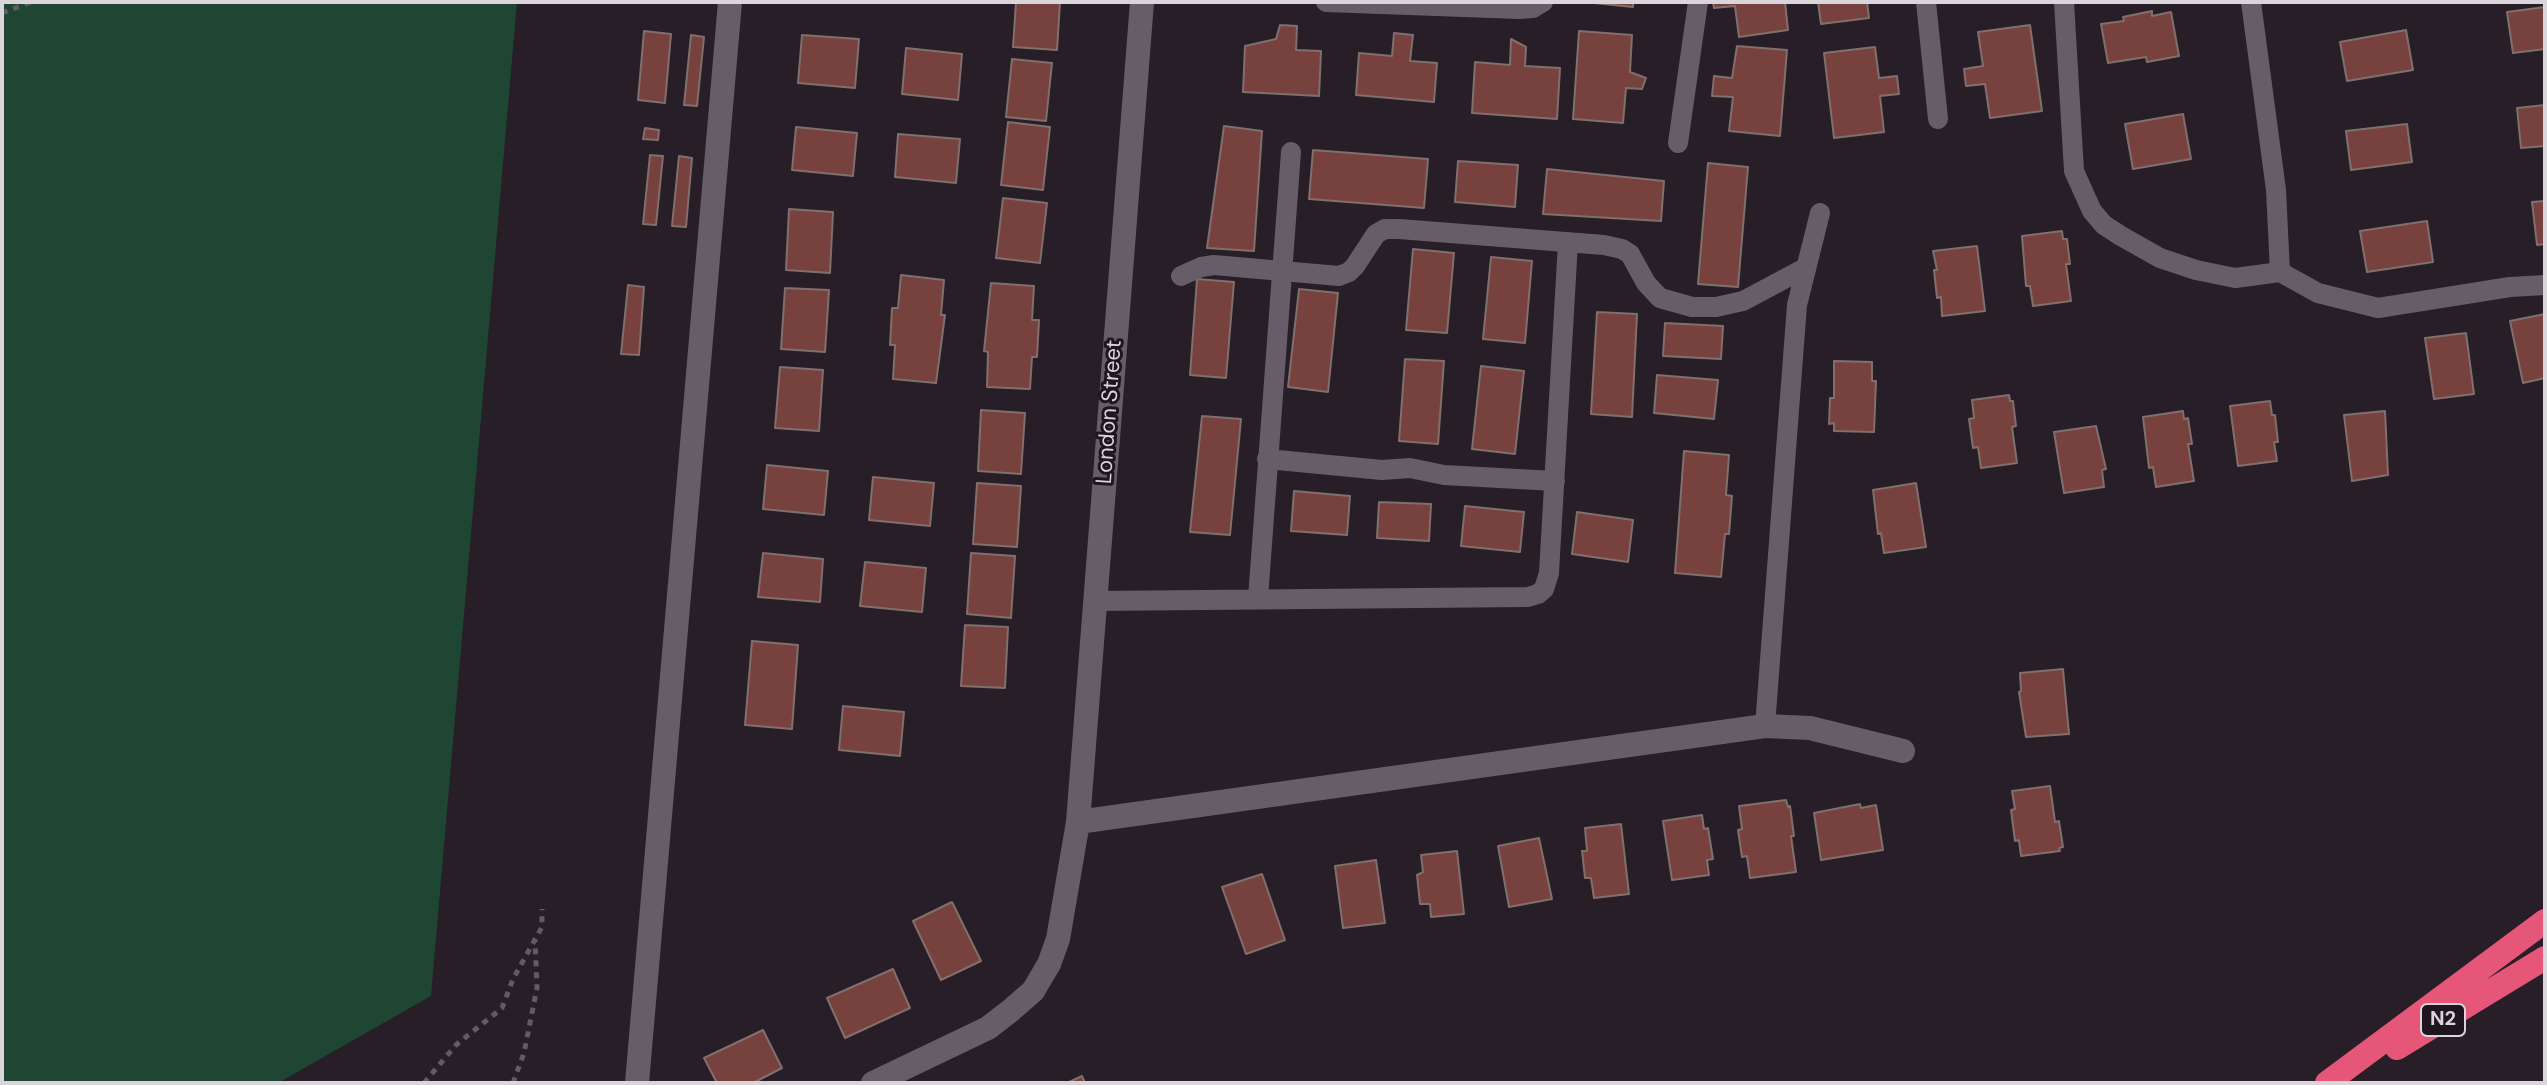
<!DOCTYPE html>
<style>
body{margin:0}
#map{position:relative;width:2547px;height:1085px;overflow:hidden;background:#271e28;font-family:"DM Sans",sans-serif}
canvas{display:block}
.frame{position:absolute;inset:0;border:4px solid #dad4db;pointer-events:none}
</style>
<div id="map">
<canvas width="2547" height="1085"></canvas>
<div class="frame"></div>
</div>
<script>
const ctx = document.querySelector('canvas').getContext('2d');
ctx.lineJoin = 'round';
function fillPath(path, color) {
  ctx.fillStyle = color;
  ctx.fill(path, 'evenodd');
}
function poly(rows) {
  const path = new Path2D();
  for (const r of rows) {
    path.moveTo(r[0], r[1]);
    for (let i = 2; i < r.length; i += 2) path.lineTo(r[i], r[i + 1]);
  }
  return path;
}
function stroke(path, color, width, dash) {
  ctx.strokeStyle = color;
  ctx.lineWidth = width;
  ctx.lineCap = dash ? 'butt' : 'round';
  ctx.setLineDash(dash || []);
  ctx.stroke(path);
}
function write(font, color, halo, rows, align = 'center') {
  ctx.font = font + ' "DM Sans",sans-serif';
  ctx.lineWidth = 6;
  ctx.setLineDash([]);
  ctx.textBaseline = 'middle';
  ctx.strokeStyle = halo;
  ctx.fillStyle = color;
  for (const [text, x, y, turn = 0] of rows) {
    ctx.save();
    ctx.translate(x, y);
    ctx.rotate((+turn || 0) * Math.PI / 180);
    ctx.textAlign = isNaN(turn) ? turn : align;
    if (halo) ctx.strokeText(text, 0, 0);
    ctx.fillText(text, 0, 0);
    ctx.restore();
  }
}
fillPath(poly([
 [2,2,517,2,431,996,278,1083,2,1083]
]), '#1f4533');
const building = poly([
 [1016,2,1060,2,1057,50,1013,47,1016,2],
 [1584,2,1633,2,1633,7,1584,2],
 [1713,2,1785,2,1788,30,1739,37,1735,6,1714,8,1713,2],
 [1818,2,1867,2,1869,18,1821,24,1818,2],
 [2545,7,2545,49,2513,53,2507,12,2545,7],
 [2152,11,2152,16,2171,12,2179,56,2147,62,2146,57,2108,63,2101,24,2124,21,2123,17,2152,11],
 [1280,25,1297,26,1296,50,1321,51,1319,96,1243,92,1245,46,1276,39,1280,25],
 [2030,25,2042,111,1990,118,1985,84,1966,86,1964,69,1983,66,1978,32,2030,25],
 [2406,30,2413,70,2347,81,2340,42,2406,30],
 [644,31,671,34,665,103,638,100,644,31],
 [1579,31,1632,35,1630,72,1646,78,1642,89,1626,88,1623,123,1573,119,1579,31],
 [1394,33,1413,35,1410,61,1437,63,1434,102,1356,95,1359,53,1392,56,1394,33],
 [691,35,704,37,697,106,684,105,691,35],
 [802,35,859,39,855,88,798,83,802,35],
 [1511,39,1526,47,1525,66,1560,68,1557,119,1472,113,1475,62,1510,65,1511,39],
 [1737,46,1787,50,1780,136,1729,131,1733,97,1712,96,1714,76,1732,78,1737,46],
 [1875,47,1879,78,1897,76,1899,94,1880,96,1884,132,1834,138,1824,53,1875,47],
 [906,48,962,54,958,100,902,94,906,48],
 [1012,59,1052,63,1046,121,1006,117,1012,59],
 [2545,105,2545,146,2521,148,2517,108,2545,105],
 [2183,114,2191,159,2133,169,2125,124,2183,114],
 [1008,122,1050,127,1043,190,1001,185,1008,122],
 [2407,124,2412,162,2351,170,2346,131,2407,124],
 [1224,126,1262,131,1254,251,1207,248,1224,126],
 [796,127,857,133,853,176,792,170,796,127],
 [645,128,659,130,658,140,643,139,645,128],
 [898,134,960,139,956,183,895,177,898,134],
 [1313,150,1428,159,1424,208,1309,199,1313,150],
 [650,155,663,156,656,225,643,224,650,155],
 [679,156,692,158,686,227,672,226,679,156],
 [1458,161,1518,165,1515,207,1455,202,1458,161],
 [1708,163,1748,167,1738,287,1698,284,1708,163],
 [1547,169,1664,181,1661,221,1543,214,1547,169],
 [1003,198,1047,203,1040,263,996,258,1003,198],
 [2545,201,2545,244,2537,245,2532,202,2545,201],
 [789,209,833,212,830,273,786,270,789,209],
 [2427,221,2433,262,2367,272,2360,231,2427,221],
 [2062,231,2063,239,2067,239,2070,264,2066,264,2071,301,2033,306,2030,286,2026,286,2022,236,2062,231],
 [1977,246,1985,311,1942,316,1941,297,1937,298,1934,270,1937,270,1933,251,1977,246],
 [1413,249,1454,253,1447,333,1406,330,1413,249],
 [1491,257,1532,261,1525,343,1483,339,1491,257],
 [901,275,944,280,941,315,945,315,936,383,893,379,895,345,890,345,892,308,898,308,901,275],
 [1197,279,1234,282,1226,378,1190,375,1197,279],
 [991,283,1034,286,1032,320,1039,320,1037,357,1032,357,1030,389,987,387,988,352,984,351,991,283],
 [628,285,644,287,639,355,621,354,628,285],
 [785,288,829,290,825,352,781,349,785,288],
 [1299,289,1338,293,1328,392,1288,387,1299,289],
 [1597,312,1637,314,1632,417,1591,414,1597,312],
 [2545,314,2545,378,2523,383,2510,321,2545,314],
 [1665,323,1723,326,1721,359,1663,356,1665,323],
 [2466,333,2474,394,2434,399,2425,338,2466,333],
 [1405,359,1444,361,1438,444,1399,441,1405,359],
 [1834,361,1872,362,1872,381,1876,381,1874,432,1834,431,1834,423,1829,424,1830,398,1834,398,1834,361],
 [1481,366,1524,371,1515,454,1472,449,1481,366],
 [780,367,823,370,819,431,775,428,780,367],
 [1657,375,1718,380,1714,419,1654,413,1657,375],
 [2009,395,2010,401,2013,401,2016,426,2012,427,2017,463,1981,468,1978,447,1973,448,1969,419,1974,418,1972,400,2009,395],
 [2270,401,2272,415,2275,415,2278,442,2274,442,2277,461,2238,466,2230,406,2270,401],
 [981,410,1025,413,1021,474,978,471,981,410],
 [2183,411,2184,419,2188,418,2192,444,2188,444,2194,481,2156,487,2153,467,2149,468,2143,417,2183,411],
 [2385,411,2388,475,2352,481,2344,415,2385,411],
 [1202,416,1241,419,1230,535,1190,532,1202,416],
 [2096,426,2106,469,2102,470,2104,487,2064,493,2054,432,2096,426],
 [1684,451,1729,455,1726,495,1732,496,1729,534,1725,534,1721,577,1675,573,1684,451],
 [767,465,828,471,824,515,763,509,767,465],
 [873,477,934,483,930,526,869,520,873,477],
 [977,483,1021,486,1017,547,973,544,977,483],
 [1916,483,1926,547,1884,553,1881,533,1878,534,1873,490,1916,483],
 [1294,491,1350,496,1347,535,1291,531,1294,491],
 [1379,502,1431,504,1429,541,1377,538,1379,502],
 [1465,506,1524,512,1520,552,1461,546,1465,506],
 [1577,512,1633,520,1628,562,1572,554,1577,512],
 [763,553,823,559,820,602,758,597,763,553],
 [971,553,1015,556,1011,618,967,614,971,553],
 [865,562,926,568,922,612,860,606,865,562],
 [965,625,1008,627,1005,688,961,686,965,625],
 [752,641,798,645,792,729,745,725,752,641],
 [2063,669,2069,734,2026,737,2019,692,2021,691,2020,673,2063,669],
 [843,706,904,712,900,756,839,750,843,706],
 [2050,786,2055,822,2059,821,2063,847,2059,848,2060,851,2021,856,2019,840,2015,841,2011,810,2015,809,2012,791,2050,786],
 [1786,800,1788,807,1790,806,1794,836,1791,836,1796,872,1750,878,1747,856,1742,857,1738,830,1742,829,1739,806,1786,800],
 [1860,804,1861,808,1876,805,1883,850,1821,860,1814,813,1860,804],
 [1702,815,1704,829,1708,828,1713,859,1707,860,1709,875,1672,880,1663,821,1702,815],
 [1621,824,1629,894,1594,898,1591,878,1585,878,1582,851,1587,851,1585,828,1621,824],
 [1539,838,1552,899,1509,907,1498,846,1539,838],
 [1457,851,1464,914,1431,917,1430,904,1420,904,1417,875,1423,872,1421,855,1457,851],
 [1376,860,1385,923,1343,928,1335,866,1376,860],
 [1262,874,1285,940,1246,954,1222,887,1262,874],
 [952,902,981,961,941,980,913,921,952,902],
 [893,969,910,1008,845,1038,827,998,893,969],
 [763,1030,782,1068,753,1083,717,1083,704,1058,763,1030],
 [1082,1076,1085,1083,1067,1083,1082,1076]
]);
fillPath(building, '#77423e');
stroke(building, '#816f6d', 2);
stroke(poly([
 [2,13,31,2],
 [424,1083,456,1045,502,1008,513,979,542,927,542,909],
 [513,1083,524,1053,537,988,535,940]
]), '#635b64', 5, [6, 6]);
stroke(poly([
 [1326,2,1519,9,1533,8,1543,2],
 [1926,2,1938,119],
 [2064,2,2074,171,2092,211,2104,225,2121,236,2160,258,2196,270,2235,278,2280,272,2318,293,2378,308,2510,287,2545,285],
 [2251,2,2276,190,2280,272],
 [1678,143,1698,2],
 [1181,276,1201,267,1214,265,1339,276,1349,272,1355,266,1376,234,1385,229,1399,229,1604,245,1622,249,1630,254,1646,283,1660,298,1692,307,1716,307,1743,301,1805,268],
 [1267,459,1382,470,1410,468,1444,475,1555,481],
 [1258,598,1291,152],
 [1095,601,1528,597,1538,594,1544,589,1549,573,1568,242],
 [1765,726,1797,305,1820,213]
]), '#675d68', 20);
stroke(poly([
 [1078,822,1765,726,1810,728,1903,751],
 [637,1083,730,2],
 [873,1083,988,1028,1010,1011,1033,991,1049,964,1058,939,1078,822,1142,2]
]), '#675d68', 24);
stroke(poly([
 [2397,1048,2545,958],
 [2327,1083,2545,921]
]), '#e55678', 24);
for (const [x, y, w] of [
 [2443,1020,44]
]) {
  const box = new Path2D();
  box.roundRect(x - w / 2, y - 16, w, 32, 6);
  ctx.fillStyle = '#1e151f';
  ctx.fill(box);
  stroke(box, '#dad4db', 2);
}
write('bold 20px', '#dad4db', null, [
 ["N2",2443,1020]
]);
write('22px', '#dad4db', '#1e151f', [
 ["London Street",1110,412,-86]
]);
</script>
